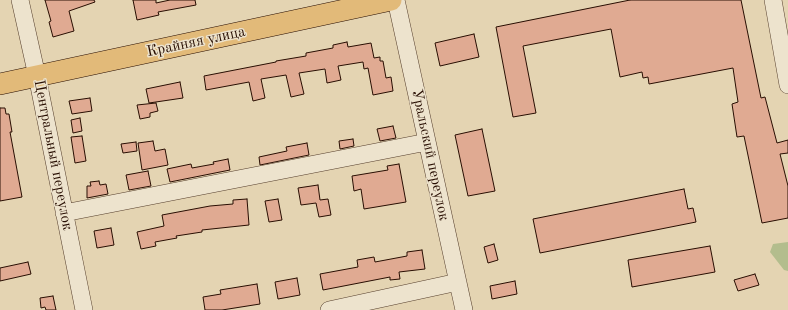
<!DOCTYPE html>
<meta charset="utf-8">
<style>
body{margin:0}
canvas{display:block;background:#e4d4b2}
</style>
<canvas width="788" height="310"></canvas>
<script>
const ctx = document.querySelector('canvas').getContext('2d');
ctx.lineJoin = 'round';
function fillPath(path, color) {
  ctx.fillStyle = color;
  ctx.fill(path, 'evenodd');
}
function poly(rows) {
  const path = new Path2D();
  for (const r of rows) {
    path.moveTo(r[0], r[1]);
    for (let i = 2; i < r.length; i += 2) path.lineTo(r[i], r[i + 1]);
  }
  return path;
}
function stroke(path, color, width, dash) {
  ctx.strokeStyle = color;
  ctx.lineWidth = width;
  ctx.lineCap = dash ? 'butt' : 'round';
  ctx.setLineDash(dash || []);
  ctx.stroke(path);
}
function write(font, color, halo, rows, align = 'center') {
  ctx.font = font + ' "Old Standard TT",serif';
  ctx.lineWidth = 3;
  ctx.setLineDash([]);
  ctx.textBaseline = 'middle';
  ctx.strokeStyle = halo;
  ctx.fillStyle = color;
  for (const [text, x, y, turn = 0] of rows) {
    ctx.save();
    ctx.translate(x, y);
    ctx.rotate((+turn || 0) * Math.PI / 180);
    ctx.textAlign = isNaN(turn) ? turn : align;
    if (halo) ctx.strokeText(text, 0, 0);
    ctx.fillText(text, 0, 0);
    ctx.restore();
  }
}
fillPath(poly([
 [788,242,788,271,784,270,770,252,773,244]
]), '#b3bd8d');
const building = poly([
 [45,0,94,0,95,2,69,11,74,31,53,37,49,22,51,21,45,0],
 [133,0,156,0,156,3,170,0,195,0,196,5,158,12,159,15,137,20,133,0],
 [630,0,741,0,761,98,765,97,777,143,788,140,788,153,780,154,788,186,788,218,762,223,744,136,737,137,732,104,738,102,733,68,649,84,648,77,643,78,642,72,620,77,611,29,523,46,536,113,513,117,496,27,630,0],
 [474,34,479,57,440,66,435,43,474,34],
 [347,42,348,47,371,43,374,58,380,57,380,61,383,61,386,78,391,77,393,91,373,95,368,68,364,69,363,62,338,66,341,80,327,83,325,69,299,73,304,94,291,97,286,75,261,79,265,98,253,101,249,82,206,90,204,76,276,62,276,61,306,56,306,53,333,48,333,45,347,42],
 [180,82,183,98,149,103,146,89,180,82],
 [90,98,92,111,72,114,69,101,90,98],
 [156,103,158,111,150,113,150,117,140,119,137,105,156,103],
 [0,108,5,108,6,114,9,114,12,132,10,132,22,197,0,201,0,108],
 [80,118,82,131,73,133,71,120,80,118],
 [393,126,396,138,380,141,377,129,393,126],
 [482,129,495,191,468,196,455,135,482,129],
 [82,136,86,161,75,163,71,137,82,136],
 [353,139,354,146,340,149,339,141,353,139],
 [153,141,155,151,165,149,168,165,142,170,138,143,153,141],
 [136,142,137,151,123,153,121,144,136,142],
 [307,143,309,155,260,165,259,157,287,151,286,147,307,143],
 [228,159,230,170,170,182,167,169,191,164,192,168,214,164,213,162,228,159],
 [399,164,406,202,364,209,361,189,354,191,352,176,388,170,387,166,399,164],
 [148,171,151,186,129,190,126,175,148,171],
 [99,181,100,185,106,184,108,194,87,198,87,186,91,186,90,182,99,181],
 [318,185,320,200,328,199,331,215,319,217,316,203,301,205,298,188,318,185],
 [684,189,688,209,693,208,696,222,540,253,533,219,684,189],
 [247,199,249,225,202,230,202,232,176,236,177,238,155,242,156,246,141,249,137,232,164,226,162,215,210,206,233,204,233,200,247,199],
 [278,199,282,220,269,222,265,201,278,199],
 [111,228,114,245,97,248,94,231,111,228],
 [494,244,498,260,488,263,484,247,494,244],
 [710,246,715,272,632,287,628,260,710,246],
 [422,250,425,269,399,272,400,279,390,280,390,277,323,290,320,274,358,267,357,260,374,257,375,262,407,256,407,252,422,250],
 [28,262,31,274,0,281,0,268,28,262],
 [755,274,759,285,738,291,734,280,755,274],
 [297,278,300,295,278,299,275,282,297,278],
 [515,281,517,294,492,299,490,286,515,281],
 [257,284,260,304,222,310,205,310,203,297,221,294,220,290,257,284],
 [53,296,56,310,46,310,45,307,41,308,40,298,53,296]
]);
fillPath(building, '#e0aa92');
stroke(building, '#280e02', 1);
const minor = poly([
 [20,0,37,76,84,310],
 [396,0,464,310],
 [773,0,788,85],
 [64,213,427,142],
 [329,310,458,282]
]);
const major = poly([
 [0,84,391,0]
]);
stroke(minor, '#57402e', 18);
stroke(major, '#280e02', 22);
stroke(minor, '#ede3cd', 17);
stroke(major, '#e2ba79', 21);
write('15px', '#280e02', '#ede3cd', [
 ["Крайняя улица",196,42,-12],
 ["Центральный переулок",53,155,79],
 ["Уральский переулок",430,155,78]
]);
</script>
